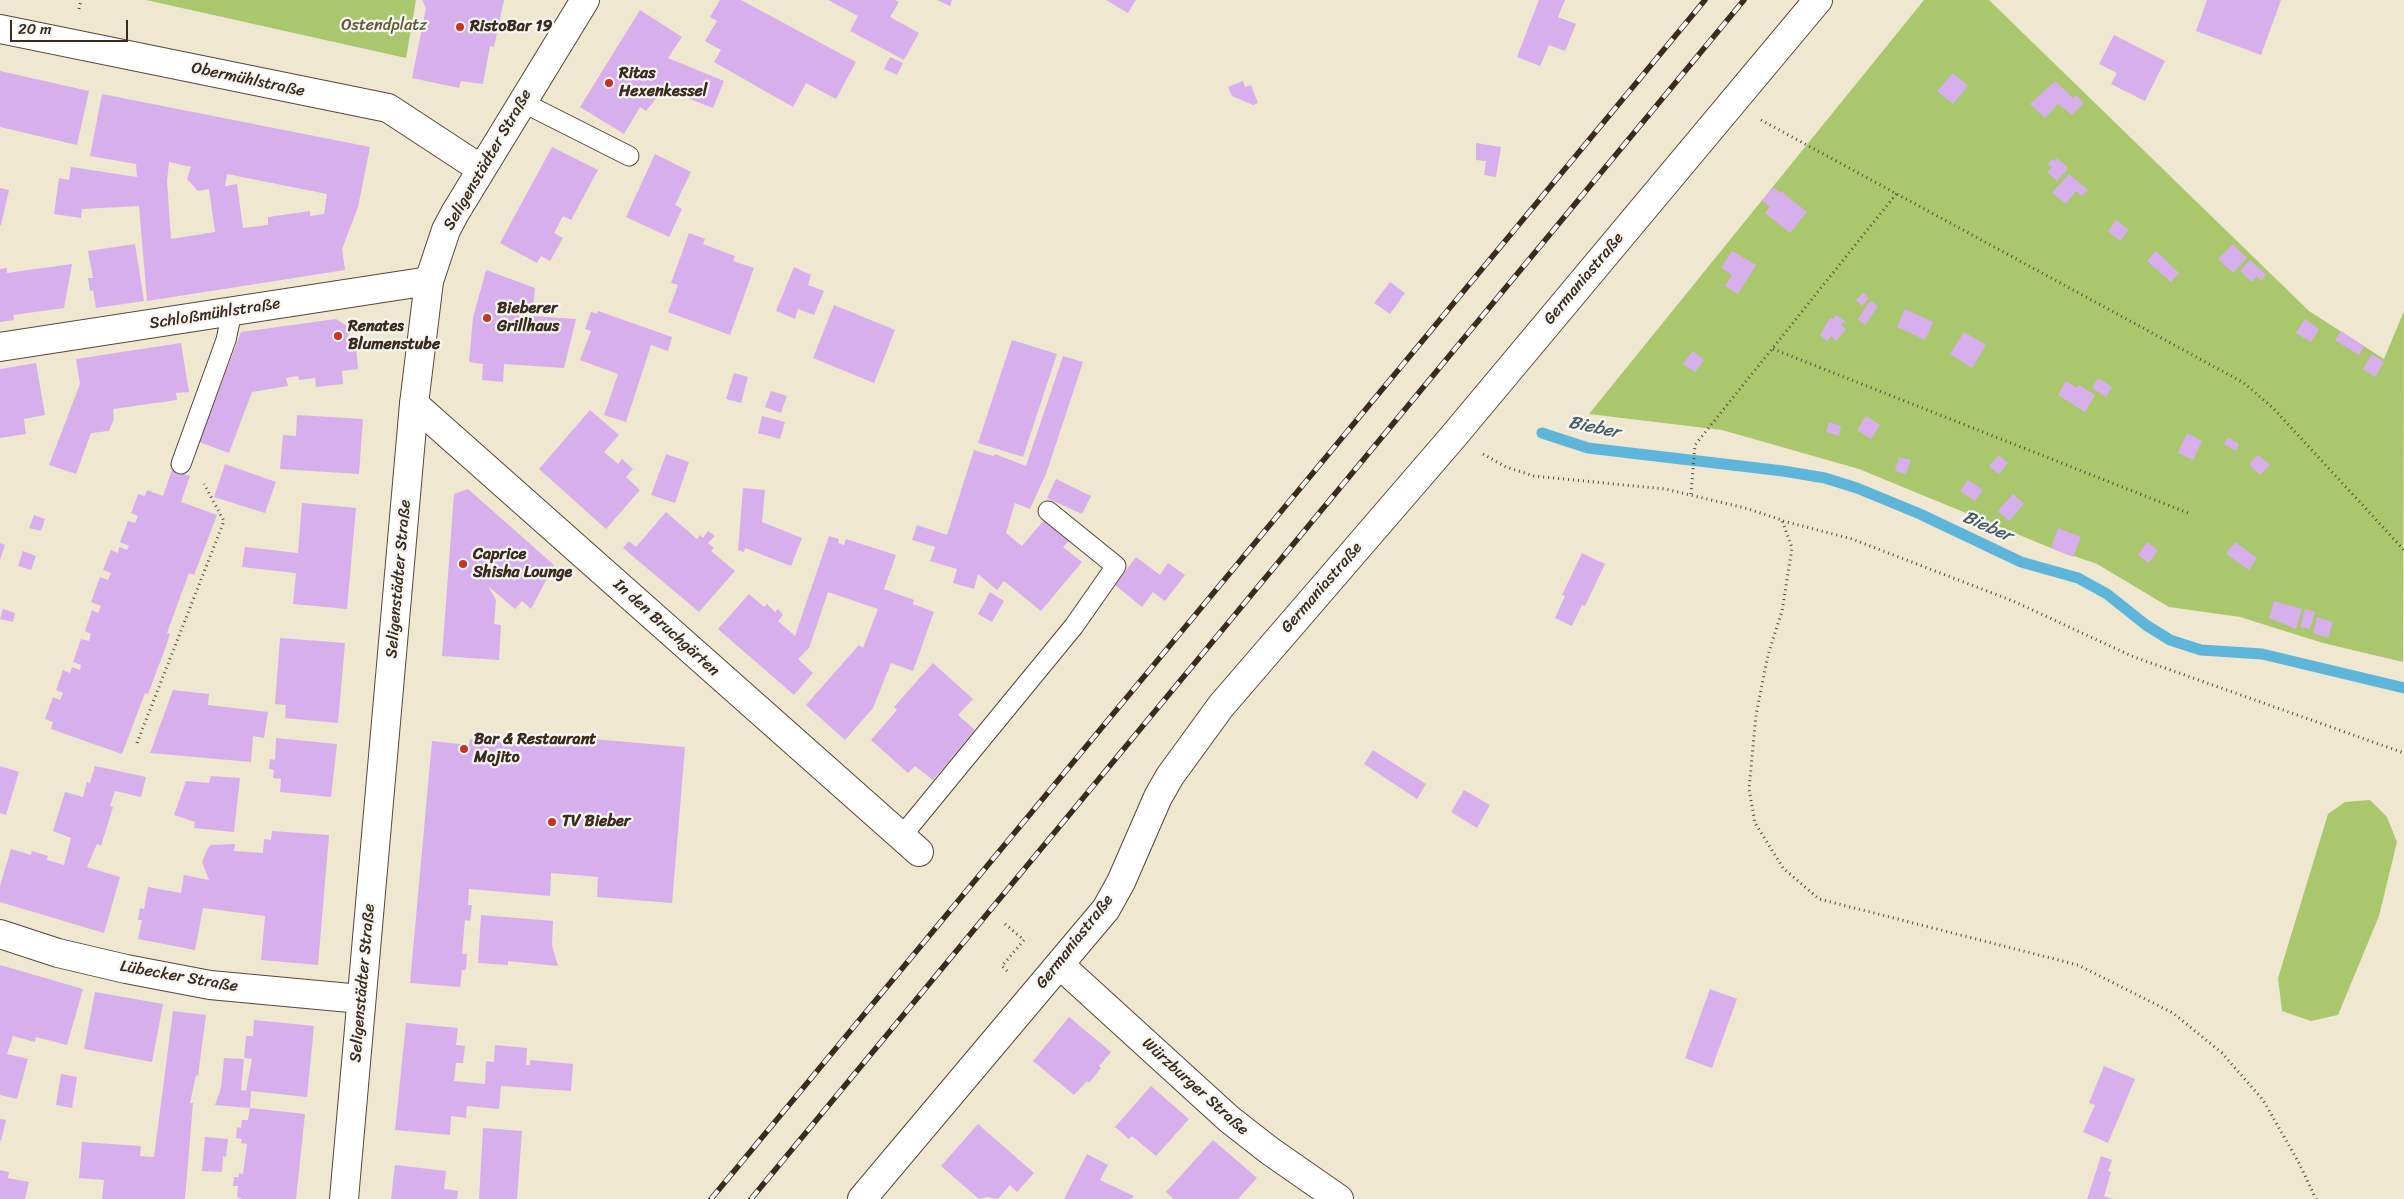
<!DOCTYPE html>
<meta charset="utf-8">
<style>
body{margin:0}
#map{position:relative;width:2404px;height:1199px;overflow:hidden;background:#f0e7d1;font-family:Sriracha,sans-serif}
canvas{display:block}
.scale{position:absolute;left:10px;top:20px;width:118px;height:22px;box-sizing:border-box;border:2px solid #3b2a1e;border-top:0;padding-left:6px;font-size:15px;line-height:18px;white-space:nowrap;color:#3b2a1e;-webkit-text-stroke:4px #f6f6f2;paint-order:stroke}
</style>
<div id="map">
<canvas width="2404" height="1199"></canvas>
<div class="scale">20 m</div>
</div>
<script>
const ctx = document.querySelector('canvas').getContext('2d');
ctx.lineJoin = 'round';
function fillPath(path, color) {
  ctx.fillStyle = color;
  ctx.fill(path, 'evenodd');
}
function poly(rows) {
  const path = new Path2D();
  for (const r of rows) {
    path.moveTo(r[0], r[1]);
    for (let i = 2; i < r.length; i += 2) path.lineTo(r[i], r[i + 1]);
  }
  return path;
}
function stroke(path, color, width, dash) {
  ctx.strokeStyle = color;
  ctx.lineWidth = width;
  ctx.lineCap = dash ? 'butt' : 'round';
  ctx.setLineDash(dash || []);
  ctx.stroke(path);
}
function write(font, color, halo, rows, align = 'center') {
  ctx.font = font + ' Sriracha,sans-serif';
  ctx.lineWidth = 4.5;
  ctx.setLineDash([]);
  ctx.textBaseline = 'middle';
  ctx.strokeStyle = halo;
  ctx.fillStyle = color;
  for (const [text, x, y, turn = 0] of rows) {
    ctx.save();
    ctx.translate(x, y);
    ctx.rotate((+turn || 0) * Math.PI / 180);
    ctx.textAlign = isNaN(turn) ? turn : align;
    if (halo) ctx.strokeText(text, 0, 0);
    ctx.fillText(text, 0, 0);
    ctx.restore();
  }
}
fillPath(poly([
 [146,0,416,0,406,58],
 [1924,0,1989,0,2309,311,2384,359,2404,311,2403,662,2323,643,2240,617,2169,607,2097,564,2051,548,1859,469,1722,430,1589,414],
 [2370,800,2387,817,2397,842,2379,916,2338,1015,2311,1021,2282,1011,2278,978,2328,814,2345,802]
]), '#abc76e');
stroke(poly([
 [1542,433,1588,448,1783,471,1825,478,1857,488,1920,514,2021,562,2078,578,2107,594,2146,625,2170,640,2201,650,2262,654,2404,688]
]), '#5db6da', 11);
fillPath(poly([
 [422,0,504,0,494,47,490,46,483,84,461,81,459,88,412,78,426,8],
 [720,0,741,0,856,62,836,99,806,83,793,107,714,62,721,50,705,41,717,21,710,17],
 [828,0,895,0,899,2,890,17,919,33,904,60,850,31,858,16],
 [937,0,952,0,950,6],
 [1106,0,1136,0,1128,13],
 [1539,0,1565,0,1558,17,1576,24,1565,51,1549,45,1540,66,1517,57],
 [2207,0,2281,0,2261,55,2196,31],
 [640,10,682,37,668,58,724,81,713,108,664,89,646,111,640,107,624,134,580,107],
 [2114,35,2165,61,2145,101,2111,84,2117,73,2099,64],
 [890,57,903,63,897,75,884,69],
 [0,71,89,91,77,145,0,127],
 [1953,73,1968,86,1953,104,1937,91],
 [1243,81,1245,87,1251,85,1258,103,1253,105,1232,96,1228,87],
 [2055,81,2073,98,2076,95,2084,103,2072,115,2058,104,2045,118,2030,104],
 [102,94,370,147,358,207,342,249,345,270,147,301,139,206,82,209,81,218,54,214,59,178,69,180,71,167,137,177,136,164,90,156],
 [169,162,191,167,187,179,198,191,209,189,215,232,171,239,167,181],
 [227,174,327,194,324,214,310,216,310,211,268,217,268,225,243,228,237,184,225,186],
 [1476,143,1501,147,1496,177,1484,175,1486,161,1476,160],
 [552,147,598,170,571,220,563,216,554,233,563,238,550,261,541,256,537,263,500,243],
 [655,154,691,172,675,205,682,209,669,237,626,217],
 [2057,158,2068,168,2057,181,2047,172,2052,167,2048,164,2052,159,2055,161],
 [2069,174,2088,190,2082,196,2076,191,2066,204,2052,193],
 [1773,187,1780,193,1781,191,1807,212,1790,233,1765,213,1770,207,1762,201],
 [0,188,9,190,1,225,0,225],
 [2116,220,2129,230,2120,241,2108,231],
 [689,233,705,239,703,244,735,256,733,261,754,268,730,335,668,312,678,285,671,283],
 [135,244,144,301,96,308,93,290,90,291,88,278,93,278,88,251],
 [2233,244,2247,258,2233,273,2218,259],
 [1732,251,1756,265,1738,294,1725,286,1732,275,1721,268],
 [2156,251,2179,273,2171,282,2147,261],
 [2250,260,2266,275,2261,281,2257,276,2252,282,2240,271],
 [72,264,64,308,13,315,14,320,0,322,0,269,7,268,7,273],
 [794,267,811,275,808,285,824,291,814,315,798,309,795,319,776,311],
 [486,270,535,288,532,316,576,319,564,368,504,364,503,382,482,380,483,364,469,362,473,318],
 [1390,282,1405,293,1390,314,1374,303],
 [1863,293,1869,298,1862,306,1856,300],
 [1870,301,1878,306,1865,325,1858,319],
 [834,305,895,330,874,383,813,358],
 [1905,309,1933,322,1925,340,1897,327],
 [598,311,672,337,668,351,651,345,626,422,604,415,618,374,580,360,591,331,585,329,591,312,597,314],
 [1836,315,1845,321,1841,325,1846,329,1836,341,1831,336,1827,341,1820,335,1830,318,1833,319],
 [336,319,347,326,350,347,356,346,358,369,342,371,343,384,316,387,315,378,299,380,298,376,286,378,288,386,252,392,229,453,199,442,241,332],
 [2305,319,2319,329,2311,342,2296,333],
 [2341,331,2364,346,2359,355,2335,340],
 [1964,332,1986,345,1972,368,1950,354],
 [1012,340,1057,354,1023,457,978,443],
 [181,343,189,392,176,393,177,400,113,409,114,419,109,431,91,433,76,474,49,465,80,384,76,359],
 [1693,351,1704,360,1695,372,1683,364],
 [2372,354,2384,362,2375,377,2363,369],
 [1063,356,1083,362,1046,474,1030,509,1015,503,1006,533,1022,546,1044,520,1069,541,1063,547,1082,562,1041,611,1004,581,997,590,978,574,974,589,953,583,957,569,930,561,935,547,912,540,917,525,947,535,974,450,993,456,995,454,1026,466],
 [36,363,45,415,24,419,26,434,0,438,0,369],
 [734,373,748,377,741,403,726,399],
 [2098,378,2112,387,2106,397,2092,388],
 [2066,381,2077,388,2079,385,2095,395,2085,412,2058,395],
 [771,391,787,396,781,413,765,407],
 [590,410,619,435,604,452,618,464,622,459,633,469,626,477,640,490,606,529,539,469],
 [297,415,363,419,359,474,280,469,283,435,296,436],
 [762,416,785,422,780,439,758,433],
 [1866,416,1880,425,1871,439,1857,430],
 [1829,422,1841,426,1839,436,1826,432],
 [2187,433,2202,441,2193,460,2178,453],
 [2228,437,2239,444,2236,451,2224,444],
 [666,454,689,462,675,503,651,495],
 [1999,455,2008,463,1999,474,1989,466],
 [2258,455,2270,465,2260,475,2249,464],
 [1899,457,1911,460,1906,474,1895,471],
 [225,464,276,482,265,513,214,497],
 [172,470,190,476,181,502,217,515,194,575,189,573,167,633,170,634,165,649,148,694,145,693,122,754,51,729,53,722,45,719,53,697,60,700,63,693,56,690,63,670,70,673,72,667,80,670,81,665,73,662,81,639,89,641,91,634,85,631,92,610,98,613,101,606,91,602,100,577,108,580,111,573,103,570,111,550,118,553,119,547,127,550,129,546,120,542,128,521,135,523,138,516,131,513,138,494,145,496,147,490,163,496],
 [1056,479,1091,496,1082,514,1047,498],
 [1968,480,1983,490,1975,501,1960,491],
 [743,488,765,490,762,522,802,538,791,566,745,548,744,552,738,550],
 [468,489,554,565,531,609,522,601,515,609,488,586,496,600,494,624,501,625,499,660,442,656,454,494],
 [2013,494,2024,504,2009,521,1998,511],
 [302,503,356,508,347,609,293,604,296,573,242,567,245,547,298,553],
 [666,512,697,539,700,535,703,538,708,531,715,536,708,543,714,548,711,551,735,571,699,612,623,548,629,541,636,547],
 [34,515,45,519,41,531,29,528],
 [2058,528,2081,537,2073,557,2051,548],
 [829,536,839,539,838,543,844,545,846,539,896,555,884,589,914,600,913,604,934,612,913,671,891,663,873,708,845,740,806,705,859,645,863,648,878,609,828,592,809,648,798,659,813,673,794,695,718,629,749,594,764,607,767,604,775,612,778,609,783,615,778,621,795,636],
 [2147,542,2158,550,2149,563,2138,555],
 [2235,542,2257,558,2249,570,2226,554],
 [0,543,5,545,0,560],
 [23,551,36,556,31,570,18,566],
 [1582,553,1605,564,1585,606,1582,605,1572,626,1555,618,1565,596,1562,595],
 [1136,557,1160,575,1168,563,1185,575,1165,601,1153,592,1142,607,1115,585],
 [990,592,1004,601,992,622,978,614],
 [2274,601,2302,609,2296,629,2269,618],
 [3,609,15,613,13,622,0,619],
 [2305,609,2315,612,2310,629,2300,627],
 [2317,617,2333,622,2328,638,2313,633],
 [280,638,345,643,338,723,285,718,286,705,275,704],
 [933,663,973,699,958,715,975,730,933,780,915,766,908,773,871,740,897,710,894,707],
 [173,690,209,694,208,705,268,712,264,738,253,736,251,762,150,753],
 [524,733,685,747,672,903,597,897,598,877,551,873,550,896,469,889,468,905,472,905,470,921,465,920,462,954,467,954,466,970,462,970,460,987,410,983,432,741,469,745,470,739,523,744],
 [276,738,337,744,331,797,280,792,281,779,273,778,274,770,269,769,270,759,275,760],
 [1373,750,1426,784,1417,799,1364,764],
 [0,766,19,772,6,815,0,813],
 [95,766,146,777,141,797,115,791,110,806,113,807,101,846,97,844,87,867,120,877,104,933,0,902,0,886,11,849,31,855,32,851,48,856,47,860,64,865,71,838,53,831,65,792,83,797,87,782,90,783],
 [211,776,240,778,234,832,194,828,195,822,174,815,186,781,209,783],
 [1464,790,1490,805,1477,828,1451,812],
 [272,831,329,835,318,965,261,960,265,916,203,908,195,950,138,939,142,920,138,920,140,908,144,909,148,887,181,893,184,875,209,880,202,862,208,848,211,845,235,844,234,851,263,853,264,839,271,840],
 [481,915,553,921,552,945,558,966,508,961,508,965,478,963],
 [0,965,83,989,67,1045,36,1037,35,1042,13,1036,7,1054,28,1059,17,1099,0,1095],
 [1710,989,1737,999,1712,1068,1685,1058],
 [95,992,163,1004,152,1062,84,1049],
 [173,1011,206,1015,198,1076,196,1075,190,1103,193,1103,185,1199,102,1199,104,1180,79,1178,82,1142,141,1146,140,1156,154,1157],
 [1069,1017,1111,1052,1099,1066,1101,1068,1089,1083,1087,1081,1074,1095,1033,1061],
 [254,1020,314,1026,307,1097,251,1091,250,1108,215,1105,221,1088,224,1058,244,1059,241,1090,246,1091,252,1059,244,1058,246,1036,253,1036],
 [406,1023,458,1028,456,1045,465,1046,463,1063,456,1063,454,1081,485,1084,486,1061,494,1062,495,1045,527,1048,526,1065,530,1065,530,1060,573,1064,571,1091,501,1086,499,1109,467,1106,466,1118,451,1116,450,1135,395,1130],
 [2104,1066,2135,1079,2108,1143,2083,1132,2095,1105,2089,1103],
 [61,1074,77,1077,72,1108,56,1105],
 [1151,1086,1189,1119,1156,1156,1132,1136,1129,1139,1115,1127],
 [250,1108,305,1114,296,1199,242,1199,237,1197,238,1186,233,1186,234,1177,239,1177,239,1173,243,1174,247,1144,241,1143,242,1139,236,1138,237,1127,241,1128,242,1120,248,1120],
 [0,1119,6,1120,1,1141,0,1140],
 [978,1124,1034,1173,1017,1192,1010,1185,998,1199,987,1197,979,1199,941,1166],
 [483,1128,522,1131,517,1199,479,1199],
 [205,1137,228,1139,226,1157,223,1156,222,1172,202,1171],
 [1213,1140,1257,1178,1238,1199,1174,1199,1166,1192],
 [1087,1154,1108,1165,1100,1180,1134,1196,1132,1199,1064,1199],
 [2101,1156,2112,1160,2108,1171,2111,1172,2104,1196,2113,1199,2087,1199],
 [395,1165,446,1171,444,1189,458,1191,457,1199,391,1199],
 [0,1170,9,1172,8,1178,29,1182,25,1199,0,1199]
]), '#d7afec');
const lane = poly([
 [522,102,629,156],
 [181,464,226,340,232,312],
 [901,837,1074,626,1116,566,1048,511]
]);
const street = poly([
 [0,29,388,108,481,169],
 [0,347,429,281],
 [414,404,919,852],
 [0,934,58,953,126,969,210,985,361,999],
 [1060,965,1229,1119,1270,1151,1339,1199],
 [862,1199,1106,909,1121,882,1158,797,1170,776,1221,706,1452,438,1818,0]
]);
const secondary = poly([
 [344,1199,414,404,429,281,446,230,455,213,585,0]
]);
stroke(lane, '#564639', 21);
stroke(street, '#564639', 30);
stroke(secondary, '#564639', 30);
stroke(poly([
 [79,9,81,0],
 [1761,120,2244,383,2273,408,2404,550],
 [1773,349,2188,513],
 [1483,454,1506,467,1534,476,1665,489,1745,508,1782,520,1792,548,1782,611,1768,655,1756,715,1749,789,1755,823,1783,868,1819,899,2078,965,2173,1013,2222,1053,2263,1100,2299,1163,2316,1199],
 [1691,494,1695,445,1897,193],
 [1783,521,1852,539,2013,601,2134,657,2404,753],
 [137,743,224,521,204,484],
 [1005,924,1024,940,1002,966,1009,973]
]), '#564639', 3, [1, 4]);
stroke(lane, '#fff', 19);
stroke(street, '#fff', 28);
stroke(secondary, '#fff', 28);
const rail = poly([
 [711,1199,1705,0],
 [751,1199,1744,0]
]);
stroke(rail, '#3b2a1e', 5.5);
stroke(rail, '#f6f6f2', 4, [11]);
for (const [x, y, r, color] of [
 [460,27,5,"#c8321e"],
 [609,83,5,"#c8321e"],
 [487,318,5,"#c8321e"],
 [338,336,5,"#c8321e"],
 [463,564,5,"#c8321e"],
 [464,749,5,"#c8321e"],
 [552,822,5,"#c8321e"]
]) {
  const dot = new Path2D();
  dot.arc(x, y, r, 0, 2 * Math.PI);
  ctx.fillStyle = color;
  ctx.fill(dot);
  stroke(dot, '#f6f6f2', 2);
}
write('16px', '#5d5936', '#f6f6f2', [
 ["Ostendplatz",384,26]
]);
write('bold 16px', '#3b2a1e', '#f6f6f2', [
 ["RistoBar 19",470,27],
 ["Ritas",619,74],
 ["Hexenkessel",619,92],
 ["Bieberer",497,309],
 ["Grillhaus",497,327],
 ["Renates",348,327],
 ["Blumenstube",348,345],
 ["Caprice",473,555],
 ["Shisha Lounge",473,573],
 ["Bar & Restaurant",474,740],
 ["Mojito",474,758],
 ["TV Bieber",562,822]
], 'left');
write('16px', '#3b2a1e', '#f6f6f2', [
 ["Obermühlstraße",248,80,12],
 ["Seligenstädter Straße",488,160,-60],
 ["Germaniastraße",1584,279,-50],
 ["Schloßmühlstraße",215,314,-9],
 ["Seligenstädter Straße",399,579,-85],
 ["Germaniastraße",1322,588,-49],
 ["In den Bruchgärten",666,628,42],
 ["Germaniastraße",1075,942,-52],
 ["Lübecker Straße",179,977,10],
 ["Seligenstädter Straße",363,983,-85],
 ["Würzburger Straße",1195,1087,42]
]);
write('italic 18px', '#475b60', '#f6f6f2', [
 ["Bieber",1594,428,12],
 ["Bieber",1987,527,24]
]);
</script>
